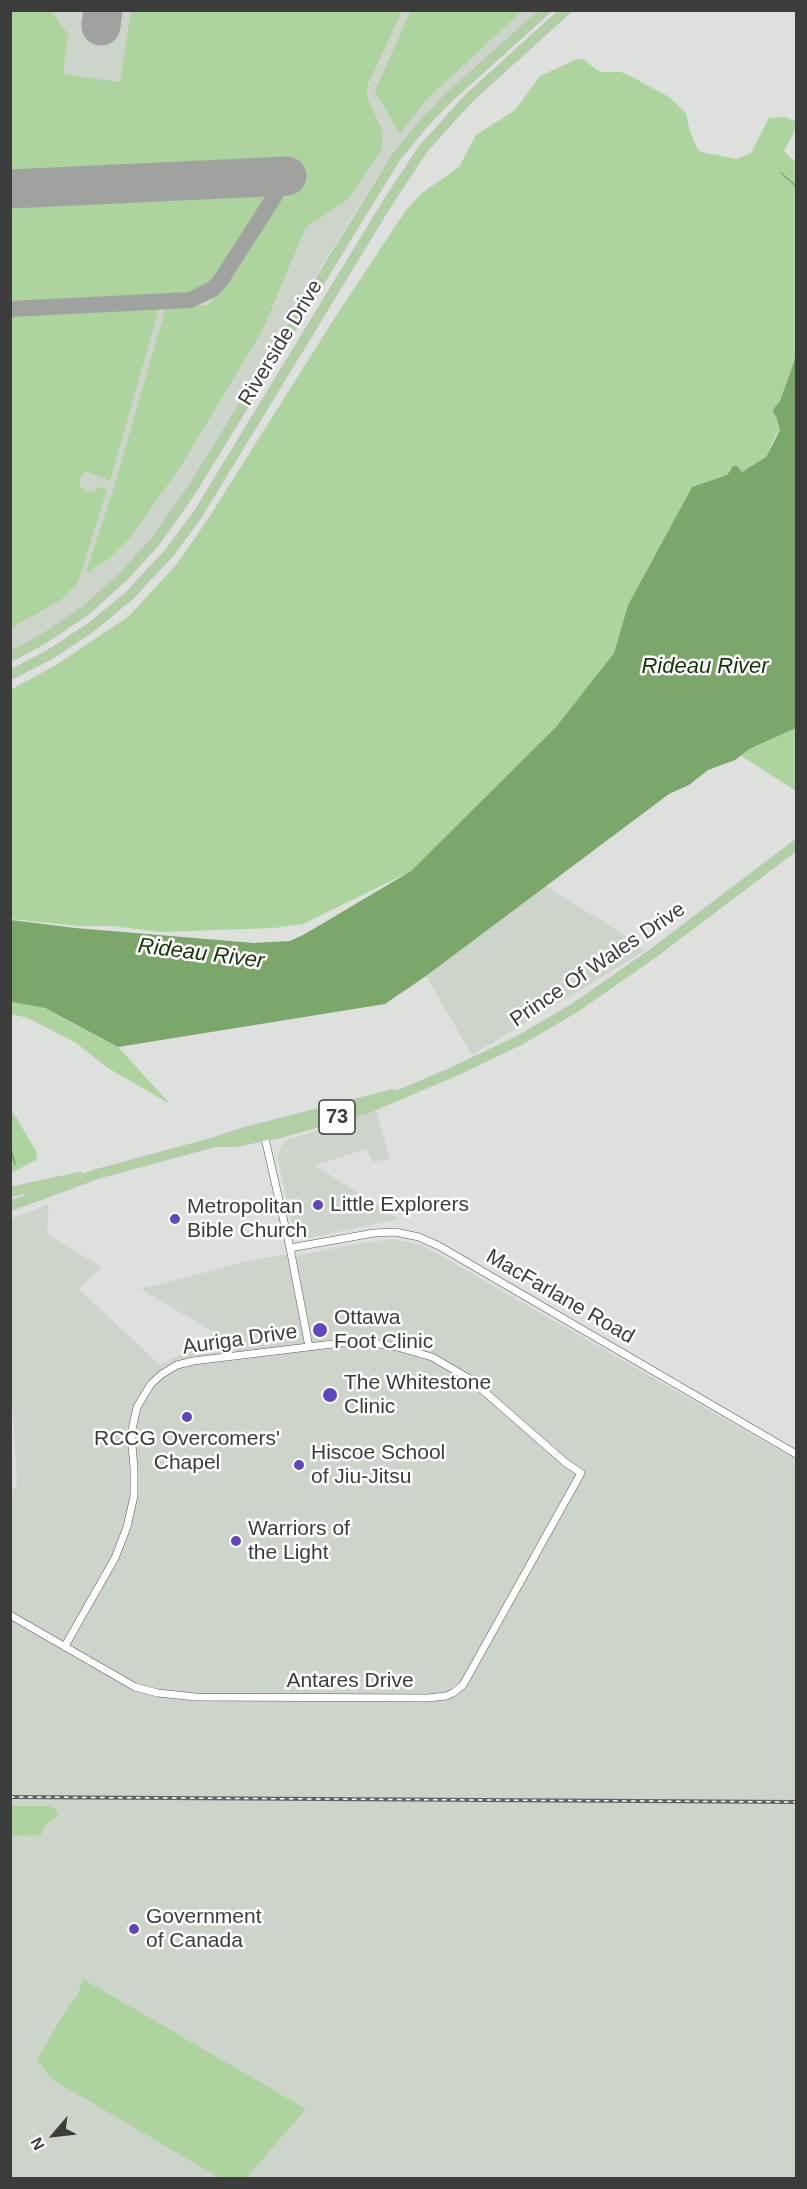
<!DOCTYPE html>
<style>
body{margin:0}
#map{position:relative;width:807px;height:2189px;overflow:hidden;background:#dde0dc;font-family:Helvetica,sans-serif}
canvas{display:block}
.frame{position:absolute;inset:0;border:12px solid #3b3c3b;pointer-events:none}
.north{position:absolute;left:24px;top:2105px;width:60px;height:60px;-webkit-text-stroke:4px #fff;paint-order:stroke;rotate:242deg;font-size:16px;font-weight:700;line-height:24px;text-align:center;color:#3b3c3b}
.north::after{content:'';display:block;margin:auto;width:21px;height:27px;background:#3b3c3b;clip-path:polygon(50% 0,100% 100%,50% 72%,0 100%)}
</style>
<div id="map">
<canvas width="807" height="2189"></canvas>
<div class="frame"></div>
<div class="north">N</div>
</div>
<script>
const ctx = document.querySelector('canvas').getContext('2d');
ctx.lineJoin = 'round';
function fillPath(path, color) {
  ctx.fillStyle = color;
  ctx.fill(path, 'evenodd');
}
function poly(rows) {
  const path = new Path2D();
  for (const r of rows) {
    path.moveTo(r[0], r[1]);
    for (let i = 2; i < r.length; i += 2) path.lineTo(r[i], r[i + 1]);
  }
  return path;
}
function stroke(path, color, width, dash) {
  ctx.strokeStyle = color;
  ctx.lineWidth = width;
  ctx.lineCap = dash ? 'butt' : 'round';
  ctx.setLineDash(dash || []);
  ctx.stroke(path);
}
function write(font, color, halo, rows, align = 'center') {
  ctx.font = font + ' Helvetica,sans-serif';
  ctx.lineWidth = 5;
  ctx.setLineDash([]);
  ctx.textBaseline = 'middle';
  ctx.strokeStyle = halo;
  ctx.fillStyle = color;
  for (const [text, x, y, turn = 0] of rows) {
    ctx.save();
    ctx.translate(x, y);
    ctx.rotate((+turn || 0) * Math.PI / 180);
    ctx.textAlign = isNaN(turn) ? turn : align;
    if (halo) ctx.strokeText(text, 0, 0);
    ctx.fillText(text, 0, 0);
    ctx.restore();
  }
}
fillPath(poly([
 [10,11,537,11,431,107,393,152,358,207,180,500,151,541,118,576,81,608,41,635,11,651],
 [546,886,620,932,645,951,472,1055,426,976],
 [376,1111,390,1159,372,1162,367,1149,315,1165,398,1219,304,1239,294,1233,277,1155,284,1141],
 [49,1204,47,1234,102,1267,79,1289,160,1365,186,1352,217,1349,224,1338,142,1290,144,1285,146,1288,244,1262,281,1255,296,1256,350,1245,392,1239,422,1245,796,1460,796,2178,11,2178,10,1496,17,1484,10,1362,10,1219]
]), '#cdd5cb');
fillPath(poly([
 [411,10,522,11,425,101,400,134,375,91],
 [10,11,51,11,68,34,63,74,120,82,131,11,402,11,367,86,367,97,382,130,383,141,381,150,348,199,309,225,305,229,263,329,179,469,129,539,107,560,88,573,87,569,115,484,166,307,209,305,288,185,287,165,11,178],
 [577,59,583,59,597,70,603,72,621,72,632,77,669,97,686,113,690,132,697,148,701,152,737,159,751,153,769,118,786,117,796,122,796,128,784,151,792,159,796,160,796,356,780,401,774,408,780,430,775,436,766,457,742,472,730,469,727,475,692,487,628,605,614,653,556,727,411,871,303,924,274,928,160,932,112,926,79,926,11,919,10,690,56,665,129,616,176,565,208,519,334,319,406,210,422,193,459,167,476,135,515,110,540,76],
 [266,187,270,197,213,281,189,295,11,304,11,199],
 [159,308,110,481,88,472,84,473,79,480,81,488,87,492,92,492,101,487,107,489,78,582,62,599,11,628,11,314],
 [796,728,796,791,740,755,749,749],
 [11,1002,44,1008,118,1047,170,1104,108,1068,76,1043,28,1018,11,1014],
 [11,1111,16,1117,37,1153,36,1160,11,1173],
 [11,1806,49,1806,56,1809,58,1816,46,1824,41,1835,11,1836],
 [83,1979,306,2109,246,2178,220,2178,50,2078,37,2059,68,2007,77,1997]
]), '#add49e');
fillPath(poly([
 [796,356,796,728,749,749,735,760,708,770,689,785,669,794,426,976,385,1004,118,1047,45,1008,11,1002,11,920,75,928,254,943,290,941,305,934,411,871,556,727,614,653,628,605,692,487,727,475,733,466,737,466,742,472,766,457,780,430,776,416,773,413,774,408,780,401]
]), '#7ba76b');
stroke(poly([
 [781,173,796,186],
 [10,1146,15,1164]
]), '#7ba76b', 1.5);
stroke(poly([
 [10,309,190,300,213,289,221,280,276,194,275,186,269,180,223,181]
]), '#a0a29f', 16);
stroke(poly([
 [101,26,103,10],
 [10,189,287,176]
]), '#a0a29f', 39);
const minor = poly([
 [264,1134,290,1248,309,1347],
 [290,1248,374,1233,395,1232,419,1237,439,1246,796,1454],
 [10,1615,135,1687,158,1693,196,1697,428,1698,446,1696,453,1693,463,1685,581,1473,566,1463,470,1379,432,1357,397,1347,373,1343,341,1343,193,1361,177,1365,162,1374,151,1384,137,1407,131,1434,134,1468,134,1496,127,1527,115,1558,65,1646]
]);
const major = poly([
 [10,657,45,638,85,611,122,578,155,542,193,488,396,157,424,123,448,98,546,10],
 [10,675,49,655,90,628,129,596,170,552,198,514,388,202,423,149,468,99,566,10],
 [215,1142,234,1142,280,1133,366,1109,453,1072,520,1040,576,1007,652,954,796,845],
 [10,1192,80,1177],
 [10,1206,97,1174,215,1142,245,1132,393,1094]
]);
stroke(minor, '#565956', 8);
stroke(major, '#bcbdbc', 10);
stroke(minor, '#fff', 7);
stroke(major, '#b0d0a3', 9);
const rail = poly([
 [10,1797,796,1802]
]);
stroke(rail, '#626462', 4);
stroke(rail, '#fff', 1.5, [4.5]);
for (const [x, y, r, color] of [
 [318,1205,6,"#6047c0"],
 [175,1219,6,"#6047c0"],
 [320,1330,8,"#6047c0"],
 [330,1395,8,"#6047c0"],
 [187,1417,6,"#6047c0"],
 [299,1465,6,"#6047c0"],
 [236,1541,6,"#6047c0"],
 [134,1929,6,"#6047c0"]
]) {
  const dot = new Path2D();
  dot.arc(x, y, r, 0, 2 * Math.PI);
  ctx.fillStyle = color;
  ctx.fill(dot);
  stroke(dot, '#fff', 2);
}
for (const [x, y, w] of [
 [337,1117,36]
]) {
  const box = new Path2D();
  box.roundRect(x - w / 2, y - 17, w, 34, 4.5);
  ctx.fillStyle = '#fff';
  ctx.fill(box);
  stroke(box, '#3b3c3b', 1.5);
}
write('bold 20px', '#3b3c3b', null, [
 ["73",337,1117]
]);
write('21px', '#3b3c3b', '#fff', [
 ["Riverside Drive",281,343,-59],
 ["Prince Of Wales Drive",598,965,-34],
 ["MacFarlane Road",560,1297,30],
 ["Auriga Drive",240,1340,-8],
 ["Antares Drive",350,1681]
]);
write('21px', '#3b3c3b', '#fff', [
 ["Little Explorers",330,1205],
 ["Metropolitan",187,1207],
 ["Bible Church",187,1231],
 ["Ottawa",334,1318],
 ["Foot Clinic",334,1342],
 ["The Whitestone",344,1383],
 ["Clinic",344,1407],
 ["RCCG Overcomers'",187,1439,"center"],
 ["Chapel",187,1463,"center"],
 ["Hiscoe School",311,1453],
 ["of Jiu-Jitsu",311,1477],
 ["Warriors of",248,1529],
 ["the Light",248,1553],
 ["Government",146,1917],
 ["of Canada",146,1941]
], 'left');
write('italic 22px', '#173409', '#fff', [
 ["Rideau River",705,667],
 ["Rideau River",201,954,7]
]);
</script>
